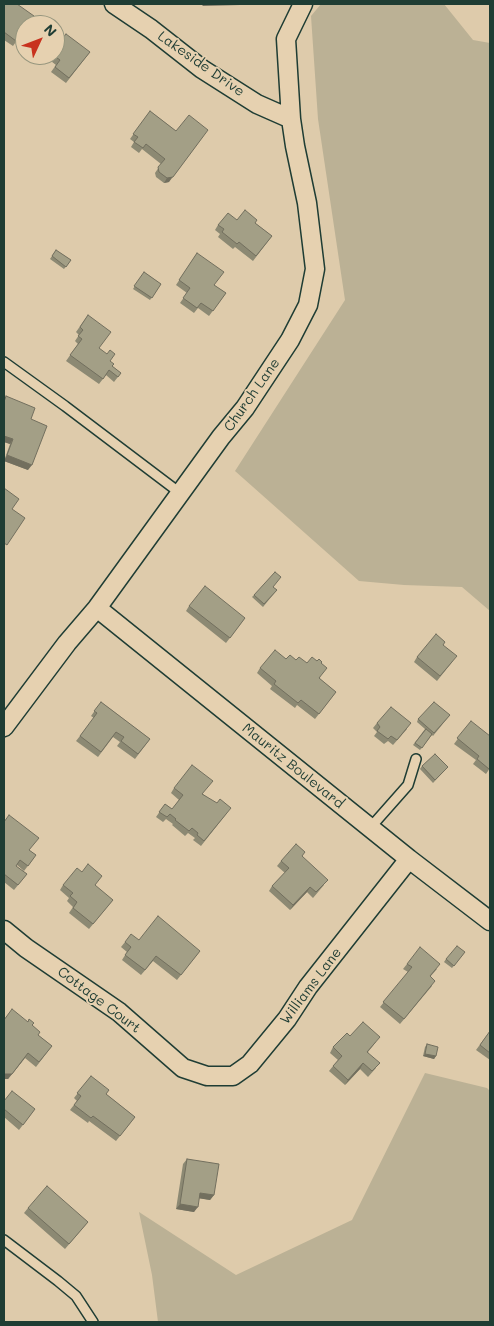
<!DOCTYPE html>
<style>
body{margin:0}
#map{position:relative;width:494px;height:1326px;overflow:hidden;background:#decbab;font-family:Mali,sans-serif}
canvas{display:block}
.frame{position:absolute;inset:0;border:5px solid #1f3d34;pointer-events:none}
.north{position:absolute;left:15px;top:15px;width:50px;height:50px;box-sizing:border-box;background:#e6d1b0;border:1px solid #96967e;border-radius:50%;rotate:47deg;font-size:14px;font-weight:700;line-height:20px;text-align:center;color:#1f3d34}
.north::after{content:'';display:block;margin:auto;width:18px;height:22px;background:#c8321e;clip-path:polygon(50% 0,100% 100%,50% 72%,0 100%)}
</style>
<div id="map">
<canvas width="494" height="1326"></canvas>
<div class="frame"></div>
<div class="north">N</div>
</div>
<script>
const ctx = document.querySelector('canvas').getContext('2d');
ctx.lineJoin = 'round';
function fillPath(path, color) {
  ctx.fillStyle = color;
  ctx.fill(path, 'evenodd');
}
function poly(rows) {
  const path = new Path2D();
  for (const r of rows) {
    path.moveTo(r[0], r[1]);
    for (let i = 2; i < r.length; i += 2) path.lineTo(r[i], r[i + 1]);
  }
  return path;
}
function stroke(path, color, width, dash) {
  ctx.strokeStyle = color;
  ctx.lineWidth = width;
  ctx.lineCap = dash ? 'butt' : 'round';
  ctx.setLineDash(dash || []);
  ctx.stroke(path);
}
function write(font, color, halo, rows, align = 'center') {
  ctx.font = font + ' Mali,sans-serif';
  ctx.lineWidth = 4;
  ctx.setLineDash([]);
  ctx.textBaseline = 'middle';
  ctx.strokeStyle = halo;
  ctx.fillStyle = color;
  for (const [text, x, y, turn = 0] of rows) {
    ctx.save();
    ctx.translate(x, y);
    ctx.rotate((+turn || 0) * Math.PI / 180);
    ctx.textAlign = isNaN(turn) ? turn : align;
    if (halo) ctx.strokeText(text, 0, 0);
    ctx.fillText(text, 0, 0);
    ctx.restore();
  }
}
fillPath(poly([
 [321,4,444,4,473,40,490,43,490,611,462,587,404,585,359,581,235,471,345,300,318,119,311,16],
 [425,1073,487,1088,490,1091,490,1322,158,1322,152,1275,139,1212,236,1275,352,1220]
]), '#bbb195');
const lane = poly([
 [4,362,65,406,180,493],
 [370,828,408,785,416,759],
 [4,1240,58,1281,76,1296,93,1322]
]);
const street = poly([
 [114,4,151,29,202,69,257,104,291,119],
 [97,608,409,859,490,921],
 [4,727,67,643,97,608,221,437,245,408,290,340,308,305,315,269,307,203,295,146,291,119,286,39,303,4],
 [4,930,26,948,119,1012,183,1068,207,1076,233,1076,250,1064,287,1019,308,987,409,859]
]);
stroke(lane, '#1f3d34', 12);
stroke(street, '#1f3d34', 21);
stroke(lane, '#e6d1b0', 9);
stroke(street, '#e6d1b0', 18);
fillPath(poly([
 [4,4,25,29,13,46,4,40],
 [90,52,66,83,51,72,56,65,47,58,50,55],
 [150,111,176,131,169,182,164,183,156,177,155,173,161,164,142,149,139,153,131,147,134,142,130,139],
 [237,220,255,223,272,236,253,261,235,247,233,249,218,237,220,234,215,230,218,225],
 [56,250,71,260,64,269,50,259],
 [197,253,214,285,226,293,209,316,198,308,194,313,180,303,187,293,176,285],
 [144,272,161,284,150,300,133,289],
 [88,315,99,348,110,361,112,366,121,373,114,382,106,375,99,384,66,361,78,344,75,341,79,335,76,332],
 [6,396,31,419,28,470,4,461,10,444,4,442,4,400],
 [273,587,277,590,263,607,252,597,254,595],
 [189,606,245,618,226,643,186,611],
 [443,645,453,661,437,681,414,662,417,657],
 [286,659,296,660,307,663,317,661,321,663,320,679,336,692,315,719,297,705,295,708,270,689,272,686,257,673,260,668],
 [101,702,150,739,135,759,117,746,120,742,113,737,98,757,76,741,94,718,91,716],
 [450,715,433,736,432,735,420,750,413,745,425,729,417,722,418,719],
 [471,721,490,768,486,774,473,764,476,760,454,744],
 [377,723,407,729,393,745,388,741,384,744,374,736,377,732,373,728],
 [422,766,448,767,433,783,420,769],
 [174,788,203,794,227,813,201,846,193,840,195,838,188,833,185,836,172,825,173,824,166,819,163,822,156,817,165,804,172,809,179,800,171,793],
 [4,822,29,850,36,855,24,871,17,865,16,866,27,874,14,890,4,882],
 [302,856,324,885,313,898,307,892,290,910,269,891,272,886,285,873,277,866,281,861],
 [63,885,95,886,113,900,89,929,69,913,73,907,67,901,69,898,60,890],
 [139,940,200,951,177,980,153,961,141,975,122,960,127,952,121,947,125,942],
 [465,952,452,968,444,962,446,959],
 [407,964,437,969,430,977,432,986,400,1024,380,1007,408,972,403,969],
 [4,1020,32,1025,38,1035,52,1046,36,1067,25,1058,8,1079,4,1079],
 [490,1031,490,1060,476,1050],
 [350,1036,376,1042,368,1052,376,1068,368,1077,360,1069,345,1085,329,1071,338,1060,330,1053,333,1047],
 [427,1044,436,1056,434,1059,423,1056,425,1047],
 [91,1076,106,1094,135,1117,116,1141,89,1121,88,1123,70,1110,77,1101,74,1098],
 [4,1101,35,1109,19,1130,4,1117],
 [187,1159,214,1195,210,1200,199,1198,194,1212,176,1209,183,1164],
 [28,1208,88,1222,65,1249,24,1213]
]), '#8c8973');
fillPath(poly([
 [204,4,241,4,240,5,202,6],
 [204,135,169,182,164,183,167,178],
 [4,436,13,439,10,444,4,442],
 [7,455,32,465,28,470,4,461],
 [310,887,307,892,290,910,293,905],
 [425,1054,436,1056,434,1059,423,1056],
 [25,1058,8,1079,4,1079,4,1074],
 [363,1063,360,1069,345,1085,348,1080],
 [200,1193,214,1195,210,1200,197,1198],
 [180,1204,198,1207,194,1212,176,1209]
]), '#726f5e');
const building = poly([
 [4,4,17,4,34,16,28,25,25,25,25,29,16,41,4,32,4,4],
 [66,34,90,52,69,78,55,67,60,60,53,55,55,55,55,48,66,34],
 [150,111,176,131,189,115,208,130,173,177,167,178,159,172,158,167,165,159,146,144,143,148,134,142,138,137,133,134,150,111],
 [245,210,257,220,255,223,272,236,256,256,239,242,237,244,222,232,224,229,218,225,228,213,237,220,245,210],
 [56,250,71,260,66,267,52,256,56,250],
 [197,253,224,272,214,285,226,293,213,311,201,303,197,308,183,298,190,288,179,280,197,253],
 [144,272,161,284,152,298,134,286,144,272],
 [88,315,111,332,99,348,107,354,110,350,115,354,110,361,114,364,112,366,121,373,118,377,109,370,103,379,70,355,82,339,78,336,83,330,80,327,88,315],
 [6,396,35,408,31,419,47,426,32,465,7,455,13,439,4,436,4,402,6,396],
 [4,488,19,499,12,509,25,518,7,545,4,543,4,488],
 [275,572,281,577,273,587,277,590,264,604,254,595,275,572],
 [205,586,245,618,230,638,189,606,205,586],
 [436,634,445,642,443,645,457,656,440,676,417,657,436,634],
 [275,650,286,659,290,655,296,660,299,657,307,663,312,657,317,661,319,659,322,662,321,663,327,668,319,678,336,692,319,714,301,700,298,703,274,684,276,681,260,668,275,650],
 [101,702,150,739,138,754,121,741,124,737,116,732,101,752,80,736,97,713,94,711,101,702],
 [434,702,450,715,434,733,418,719,434,702],
 [391,707,411,723,397,740,391,736,388,739,377,731,380,727,377,723,391,707],
 [471,721,490,736,490,768,489,769,477,759,479,756,457,738,471,721],
 [426,729,432,734,422,748,415,743,426,729],
 [435,754,448,767,435,780,422,766,435,754],
 [192,765,213,781,202,794,217,803,220,799,231,808,204,841,197,835,198,833,192,828,189,831,175,820,176,819,170,814,167,817,159,812,165,804,172,809,183,795,174,788,192,765],
 [9,815,39,838,29,850,36,855,28,866,20,860,16,866,27,874,18,885,4,874,4,822,9,815],
 [296,844,305,852,302,856,328,880,316,892,310,887,293,905,272,886,289,868,281,861,296,844],
 [88,864,102,876,95,885,113,900,93,924,73,908,77,902,70,896,73,893,63,885,77,868,82,872,88,864],
 [158,916,200,951,181,975,156,956,145,970,125,955,131,947,125,942,131,934,139,940,158,916],
 [457,946,465,952,454,966,446,959,457,946],
 [420,947,440,964,430,976,435,981,404,1019,383,1002,412,967,407,964,420,947],
 [12,1009,28,1022,29,1019,34,1023,32,1025,40,1032,38,1035,52,1046,39,1062,28,1053,12,1074,4,1074,4,1020,12,1009],
 [363,1022,380,1037,367,1052,380,1063,372,1071,363,1063,348,1080,333,1066,342,1056,333,1047,347,1033,350,1036,363,1022],
 [490,1031,490,1053,480,1045,490,1031],
 [427,1044,438,1047,436,1056,425,1054,427,1044],
 [91,1076,109,1090,106,1094,135,1117,120,1136,93,1116,91,1118,74,1105,81,1096,77,1093,91,1076],
 [12,1091,35,1109,23,1125,4,1109,4,1101,12,1091],
 [187,1159,219,1164,214,1195,200,1193,198,1207,180,1204,187,1159],
 [47,1186,88,1222,69,1244,28,1208,47,1186]
]);
fillPath(building, '#a39f86');
stroke(building, '#726f5e', 1);
write('14px', '#1f3d34', '#e6d1b0', [
 ["Lakeside Drive",201,64,35],
 ["Church Lane",252,395,-55],
 ["Mauritz Boulevard",293,766,39],
 ["Williams Lane",311,986,-53],
 ["Cottage Court",99,1000,37]
]);
</script>
